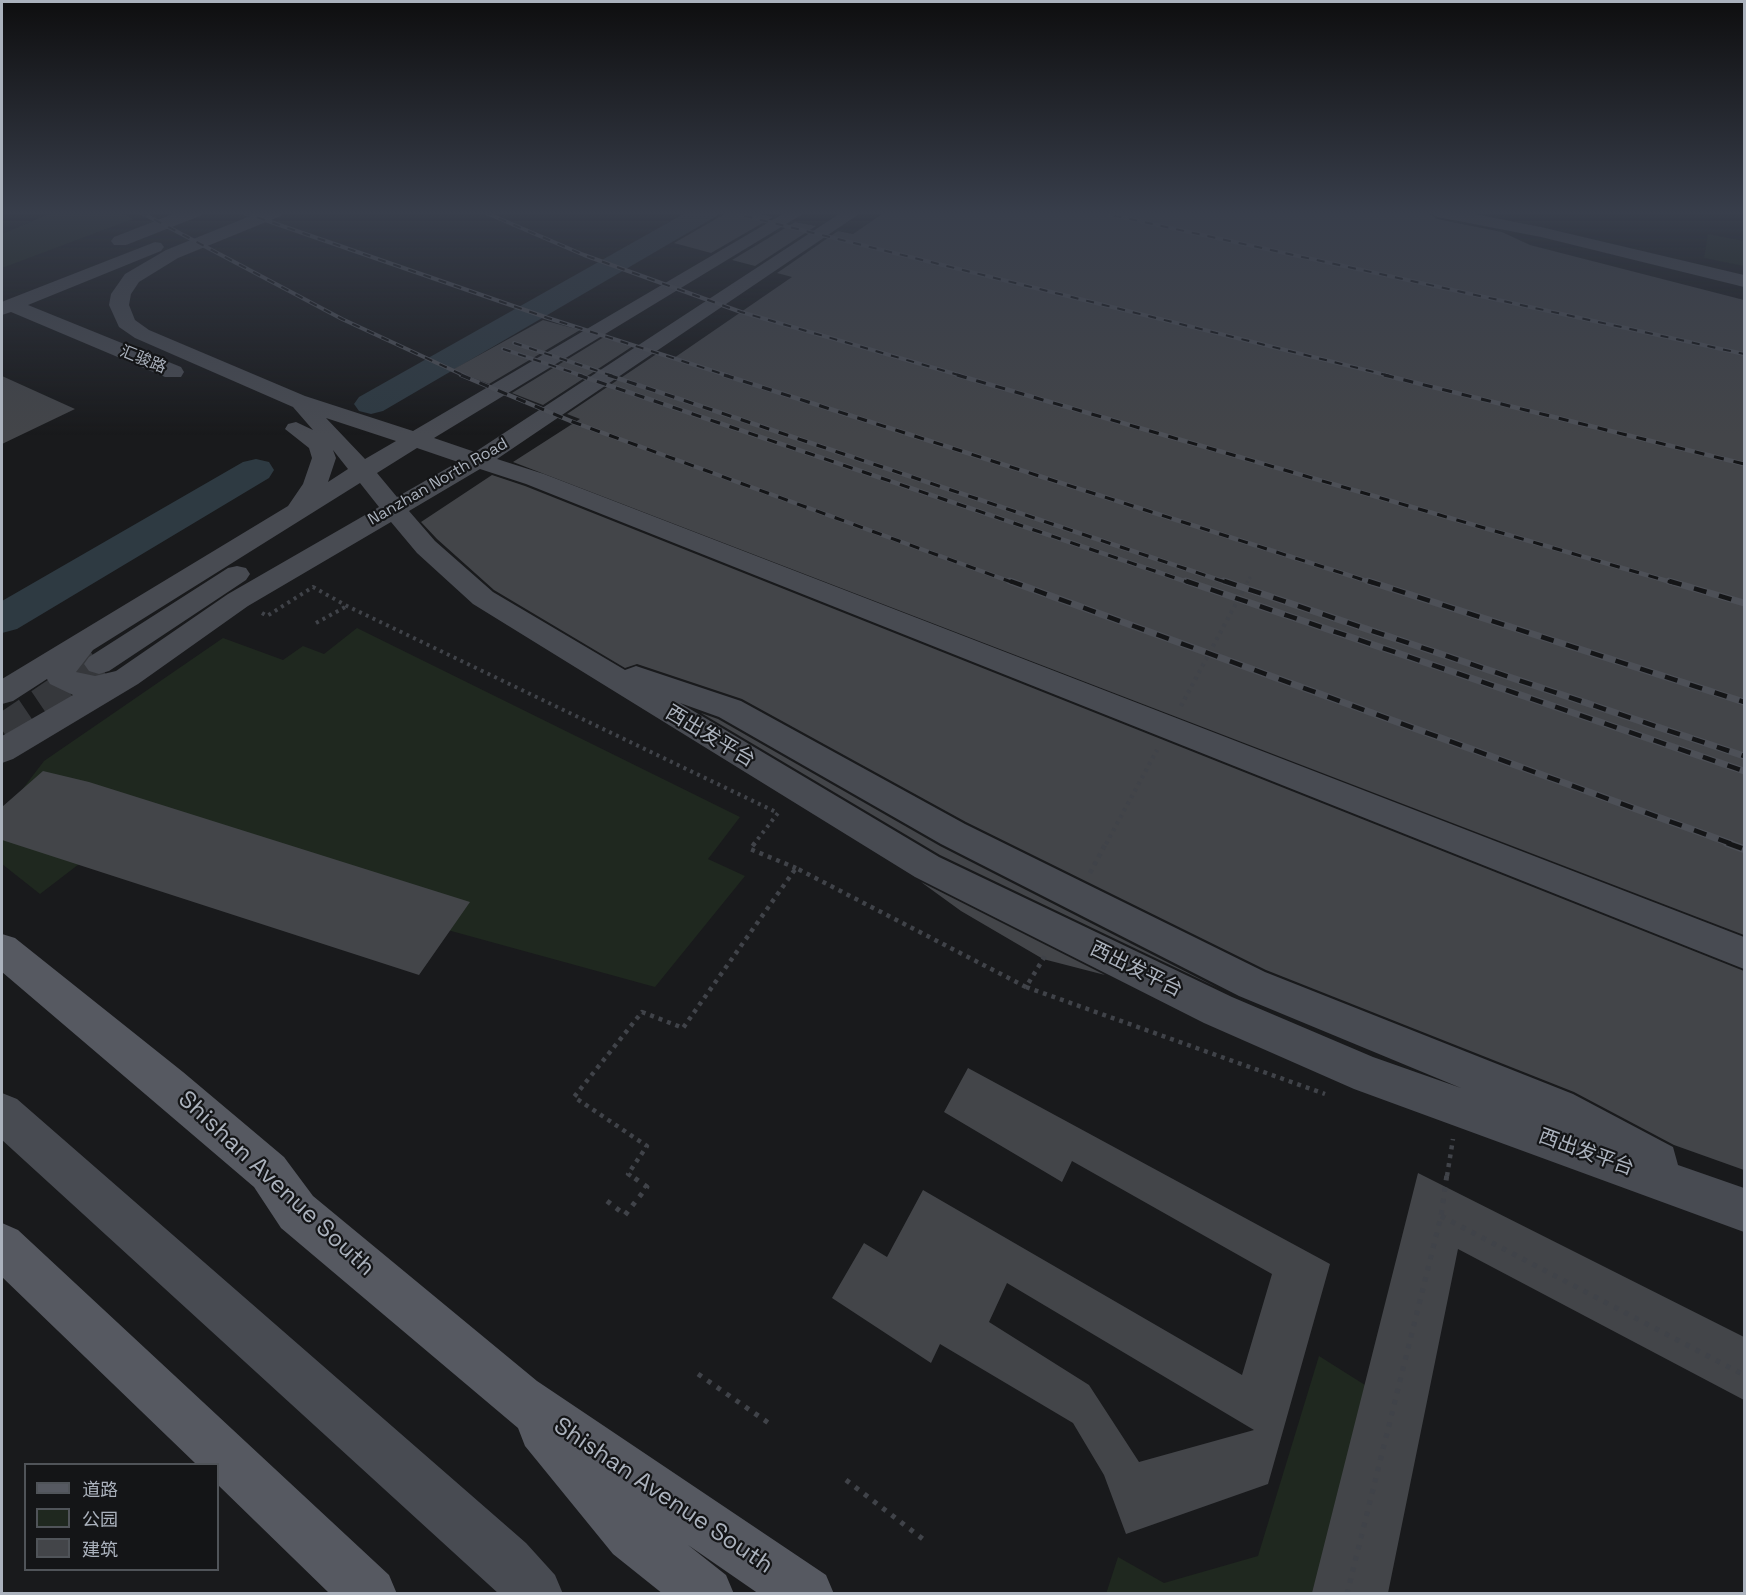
<!DOCTYPE html>
<meta charset="utf-8">
<style>
body{margin:0}
#map{position:relative;width:1746px;height:1595px;overflow:hidden;background:#191a1c;font-family:"Space Grotesk","Noto Sans SC",sans-serif}
canvas{display:block}
.frame{position:absolute;inset:0;border:3px solid #abb2bd;pointer-events:none}
.legend{position:absolute;left:24px;top:1463px;width:195px;height:108px;box-sizing:border-box;background:#141517;border:2px solid #505459;margin:0;padding:8px 10px;list-style:none;font-size:18px;color:#abb2bd}
.legend li{display:flex;align-items:center;gap:12px;height:30px}
.legend b{width:30px;border:2px solid #505459}
</style>
<div id="map">
<canvas width="1746" height="1595"></canvas>
<div class="frame"></div>
<ul class="legend">
<li><b style="height:8px;background:#565961"></b>道路</li>
<li><b style="height:16px;background:#1f281f"></b>公园</li>
<li><b style="height:16px;background:#434549"></b>建筑</li>
</ul>
</div>
<script>
const ctx = document.querySelector('canvas').getContext('2d');
ctx.lineJoin = 'round';
function fillPath(path, color) {
  ctx.fillStyle = color;
  ctx.fill(path, 'evenodd');
}
function poly(rows) {
  const path = new Path2D();
  for (const r of rows) {
    path.moveTo(r[0], r[1]);
    for (let i = 2; i < r.length; i += 2) path.lineTo(r[i], r[i + 1]);
  }
  return path;
}
function stroke(path, color, width, dash) {
  ctx.strokeStyle = color;
  ctx.lineWidth = width;
  ctx.lineCap = dash ? 'butt' : 'round';
  ctx.setLineDash(dash || []);
  ctx.stroke(path);
}
function write(font, color, halo, rows, align = 'center') {
  ctx.font = font + ' "Space Grotesk","Noto Sans SC",sans-serif';
  ctx.lineWidth = 4.5;
  ctx.setLineDash([]);
  ctx.textBaseline = 'middle';
  ctx.strokeStyle = halo;
  ctx.fillStyle = color;
  for (const [text, x, y, turn = 0] of rows) {
    ctx.save();
    ctx.translate(x, y);
    ctx.rotate((+turn || 0) * Math.PI / 180);
    ctx.textAlign = isNaN(turn) ? turn : align;
    if (halo) ctx.strokeText(text, 0, 0);
    ctx.fillText(text, 0, 0);
    ctx.restore();
  }
}
fillPath(poly([
 [54,212,120,212,133,219,2,268,2,234],
 [1708,234,1744,241,1744,266,1704,258],
 [357,628,740,817,708,859,745,876,655,987,113,838,40,894,2,864,2,816,44,761,223,638,283,660,303,646,324,654],
 [1319,1356,1365,1385,1316,1593,1106,1594,1118,1557,1164,1583,1258,1556]
]), '#1f281f');
fillPath(poly([
 [687,212,719,212,715,217,383,411,371,414,359,411,354,404,359,397,687,212],
 [256,459,269,462,274,470,269,478,17,629,2,633,2,601,243,462,256,459]
]), '#2e3a42');
fillPath(poly([
 [728,212,750,212,773,217,711,253,674,243],
 [885,212,1427,212,1437,219,1502,232,1530,245,1744,300,1744,935,513,462,580,419,567,414,658,353,674,358,792,277,777,273,838,231,853,234],
 [795,222,816,226,755,266,732,260],
 [543,320,580,330,489,384,452,370],
 [604,337,633,346,543,405,512,393],
 [2,376,75,409,2,444],
 [492,475,525,486,1744,971,1744,1170,1674,1145,1574,1092,1266,970,966,822,742,699,637,664,625,668,494,590,437,539,421,522],
 [701,713,718,719,940,846,1218,988,940,855],
 [43,771,89,782,470,902,419,975,2,840,2,807],
 [921,882,1105,975,1043,959,961,911],
 [968,1068,1330,1264,1268,1484,1126,1534,1104,1475,1073,1423,940,1344,931,1363,832,1298,864,1243,887,1257,923,1190,1242,1375,1272,1274,1072,1161,1062,1182,944,1112],
 [1007,1283,1254,1430,1139,1462,1089,1385,989,1322],
 [1418,1173,1744,1337,1744,1400,1458,1249,1388,1593,1312,1593]
]), '#434549');
stroke(poly([
 [2,730,99,664]
]), '#36383c', 31, [31, 15]);
stroke(poly([
 [1247,583,1251,576]
]), '#404349', 3, [2, 3]);
stroke(poly([
 [262,613,267,616,313,587,347,606,778,813,754,844],
 [316,623,347,606],
 [1181,706,1248,581],
 [1106,844,1157,750]
]), '#404349', 4, [3, 4.5]);
stroke(poly([
 [755,843,750,849,796,868],
 [1090,873,1106,843],
 [1026,987,1325,1094],
 [631,1176,628,1174,647,1146,574,1097,642,1012,683,1028,796,868,1026,987,1045,956],
 [1447,1176,1453,1139]
]), '#404349', 4.5, [4, 5]);
stroke(poly([
 [607,1201,625,1215,647,1187,629,1174],
 [1441,1216,1744,1375],
 [698,1374,770,1424],
 [846,1480,924,1540],
 [1347,1594,1441,1216,1447,1174]
]), '#404349', 5, [4.5, 7]);
fillPath(poly([
 [178,212,202,212,200,216,126,245,114,245,111,241,114,237,178,212],
 [260,212,283,212,281,216,178,258,139,282,131,294,129,305,135,320,149,330,305,396,413,431,786,212,806,212,434,438,475,452,842,212,862,212,497,459,544,474,1744,937,1744,969,526,484,480,469,409,511,435,541,493,592,625,670,636,666,741,701,965,824,1265,972,1573,1094,1673,1147,1678,1165,1744,1188,1744,1232,1354,1089,1204,1023,915,877,473,604,417,553,391,522,248,606,138,684,13,759,2,763,2,736,73,695,50,684,47,679,13,701,2,704,2,679,288,506,303,484,312,458,309,448,285,429,288,424,296,422,313,430,293,407,135,338,119,327,109,305,111,294,125,274,166,250,260,212],
 [326,418,396,441,365,459,326,418],
 [417,448,458,462,397,497,377,473,417,448],
 [333,450,348,469,328,482,336,458,333,450],
 [360,483,379,507,228,594,116,671,95,676,76,672,93,650,360,483],
 [680,703,719,717,941,844,1239,996,1461,1088,1373,1057,1232,997,939,857,680,703],
 [1429,212,1464,212,1541,227,1744,275,1744,287,1541,237,1437,217,1429,212],
 [155,242,161,243,164,247,161,251,28,305,181,367,184,372,181,377,165,377,11,312,2,315,2,302,4,301,155,242],
 [237,566,246,568,250,574,246,580,109,671,99,674,89,671,84,664,89,657,228,568,237,566],
 [2,1093,17,1099,526,1543,555,1575,563,1594,499,1594,2,1140,2,1093]
]), '#484b52');
fillPath(poly([
 [2,934,15,938,183,1072,284,1157,313,1196,537,1381,826,1575,834,1594,759,1594,688,1545,726,1575,734,1594,663,1594,613,1554,525,1446,518,1428,281,1228,254,1187,2,972,2,934],
 [2,1223,18,1230,389,1575,397,1594,330,1594,218,1485,218,1464,196,1464,2,1277,2,1223]
]), '#565961');
const railFar3 = poly([
 [140,212,342,319,465,376],
 [242,212,548,318,729,376],
 [484,212,584,255,741,312,962,376],
 [729,212,1390,376],
 [1098,212,1744,354],
 [514,343,613,376],
 [503,349,583,376]
]);
const railFar2 = poly([
 [461,375,573,422,1014,583],
 [578,375,1190,583],
 [608,375,1228,583],
 [724,375,1373,583],
 [957,375,1674,583],
 [1384,375,1744,464]
]);
const railFar1 = poly([
 [1010,581,1732,844],
 [1186,581,1744,771],
 [1224,581,1744,756],
 [1368,581,1744,702],
 [1669,581,1744,603]
]);
const rail = poly([
 [1727,843,1744,849]
]);
stroke(railFar3, '#4d5057', 4);
stroke(railFar2, '#4d5057', 4.5);
stroke(railFar1, '#4d5057', 7);
stroke(rail, '#4d5057', 8);
stroke(railFar3, '#141517', 2, [8]);
stroke(railFar2, '#141517', 3, [10]);
stroke(railFar1, '#141517', 4.5, [13]);
stroke(rail, '#141517', 5, [16]);
const sky = ctx.createLinearGradient(0, 0, 0, 435);
sky.addColorStop(0, '#0e0e0f');
sky.addColorStop(0.49, '#383e4b');
sky.addColorStop(1, '#383e4b00');
ctx.fillStyle = sky;
ctx.fillRect(0, 0, 1746, 435);
write('16px', '#abb2bd', '#141517', [
 ["汇骏路",143,360,22],
 ["Nanzhan North Road",438,482,-30]
]);
write('20px', '#abb2bd', '#141517', [
 ["西出发平台",710,737,31],
 ["西出发平台",1136,970,26],
 ["西出发平台",1586,1153,20]
]);
write('24px', '#abb2bd', '#141517', [
 ["Shishan Avenue South",276,1184,43],
 ["Shishan Avenue South",663,1496,34]
]);
</script>
